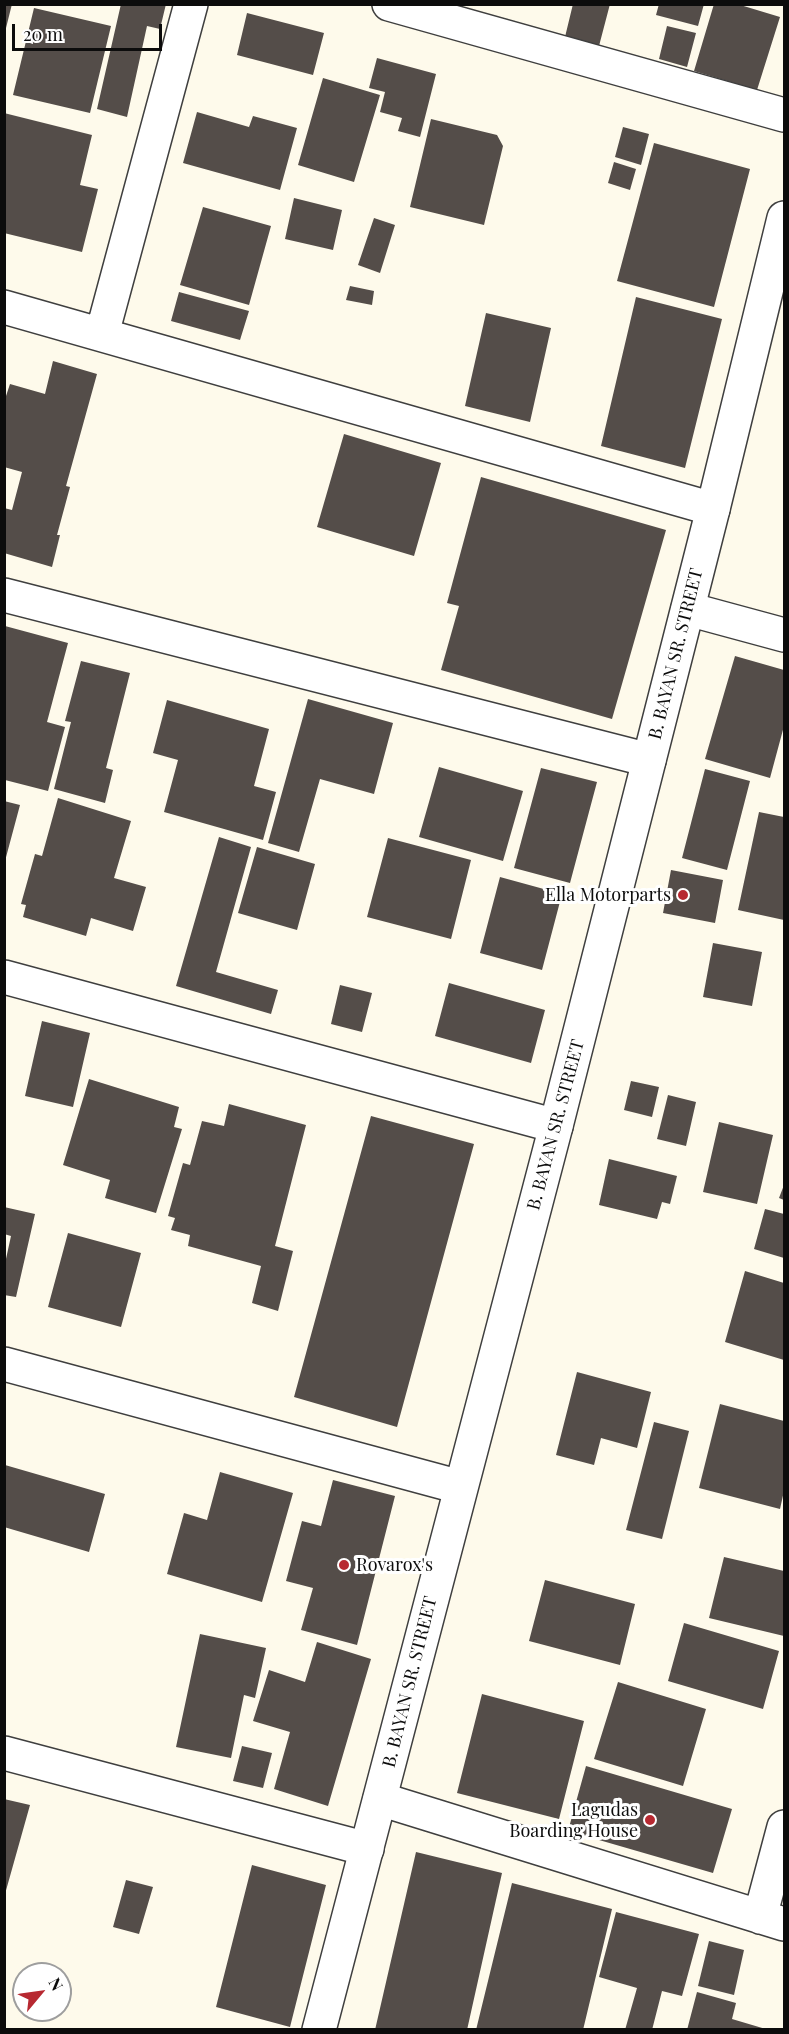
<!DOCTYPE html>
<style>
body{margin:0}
#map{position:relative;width:789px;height:2034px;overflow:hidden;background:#fefaeb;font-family:"Playfair Display",serif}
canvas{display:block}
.frame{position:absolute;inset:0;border:6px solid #0c0c0c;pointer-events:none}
.north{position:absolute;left:12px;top:1962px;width:60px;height:60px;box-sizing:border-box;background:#fff;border:2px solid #9e9e9e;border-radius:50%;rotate:61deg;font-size:16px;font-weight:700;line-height:24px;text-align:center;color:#0c0c0c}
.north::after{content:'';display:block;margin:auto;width:21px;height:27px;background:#b72931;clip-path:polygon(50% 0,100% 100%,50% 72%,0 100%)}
.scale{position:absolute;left:12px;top:24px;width:150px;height:27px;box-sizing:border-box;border:3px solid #0c0c0c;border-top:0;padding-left:8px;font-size:18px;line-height:21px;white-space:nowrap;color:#0c0c0c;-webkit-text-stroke:4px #fff;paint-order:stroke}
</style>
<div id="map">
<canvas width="789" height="2034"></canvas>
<div class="frame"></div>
<div class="north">N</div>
<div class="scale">20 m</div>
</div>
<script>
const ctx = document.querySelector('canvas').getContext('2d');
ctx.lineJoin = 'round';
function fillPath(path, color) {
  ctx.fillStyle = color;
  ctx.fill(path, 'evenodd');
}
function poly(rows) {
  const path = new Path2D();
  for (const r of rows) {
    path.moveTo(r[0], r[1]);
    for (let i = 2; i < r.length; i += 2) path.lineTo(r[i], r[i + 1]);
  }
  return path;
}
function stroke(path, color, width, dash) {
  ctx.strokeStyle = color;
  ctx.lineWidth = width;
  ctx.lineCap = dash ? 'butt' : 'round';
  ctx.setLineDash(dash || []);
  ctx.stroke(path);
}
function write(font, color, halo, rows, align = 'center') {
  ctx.font = font + ' "Playfair Display",serif';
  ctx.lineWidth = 6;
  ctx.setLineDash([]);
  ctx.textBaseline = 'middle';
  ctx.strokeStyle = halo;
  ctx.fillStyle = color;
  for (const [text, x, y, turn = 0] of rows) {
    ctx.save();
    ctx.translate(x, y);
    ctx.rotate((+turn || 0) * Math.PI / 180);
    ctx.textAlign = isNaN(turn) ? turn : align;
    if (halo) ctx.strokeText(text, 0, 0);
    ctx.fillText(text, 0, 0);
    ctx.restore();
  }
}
fillPath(poly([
 [4,4,12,4,5,32,4,32],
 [121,4,166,4,160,29,147,26,127,117,97,109],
 [573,4,610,4,599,46,565,37],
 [659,4,704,4,698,26,656,15],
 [714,4,737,4,780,17,757,90,694,71],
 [34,8,111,26,90,113,13,95],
 [247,13,324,33,313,75,237,55],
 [667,26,696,33,687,67,659,59],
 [377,58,436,74,420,137,398,131,402,118,380,112,385,92,369,88],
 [323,78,380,95,354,182,298,165],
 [197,112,249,127,253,116,297,128,280,190,183,163],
 [4,113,92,135,80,185,98,189,82,252,4,233],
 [431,119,497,135,503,146,484,225,410,207],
 [623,127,649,134,641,165,615,157],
 [654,143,750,169,714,307,617,281],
 [614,162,636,169,630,190,608,183],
 [294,198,342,210,333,250,285,239],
 [203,207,271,226,249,305,180,285],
 [374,218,395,225,380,273,358,265],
 [350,286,374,291,372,305,346,300],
 [179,292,249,311,240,340,171,321],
 [636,297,722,319,685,468,601,446],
 [486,313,551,328,530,422,465,406],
 [53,361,97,374,66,486,70,487,57,535,60,535,52,567,4,553,4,508,12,510,22,472,4,467,4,402,10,384,45,394],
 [344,434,441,463,414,556,317,527],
 [481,477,666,530,612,719,441,670,459,606,447,603],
 [5,626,68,643,47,722,65,727,48,791,5,780],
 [735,656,784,670,784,726,770,778,705,759],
 [81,661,130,673,106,768,113,770,105,803,54,789,71,722,65,721],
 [308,699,393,723,374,794,320,779,299,852,268,843],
 [167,700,269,729,254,786,276,792,263,840,164,812,178,760,153,753],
 [439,767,523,791,503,861,419,837],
 [541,768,597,782,570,883,514,868],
 [705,769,750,781,727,870,682,858],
 [58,798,131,821,114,878,146,887,133,931,91,918,86,936,23,917,26,905,21,904,35,854,42,856],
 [4,801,20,805,5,861,4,861],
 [759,812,784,817,784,920,738,910],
 [219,837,251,847,216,972,278,990,271,1014,176,986],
 [388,838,471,860,451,939,367,917],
 [257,847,315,864,297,930,238,913],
 [671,870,723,880,715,923,663,913],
 [500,877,562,894,542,970,480,953],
 [713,943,762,952,752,1006,703,997],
 [449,983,545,1010,531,1063,435,1036],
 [340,985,372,993,362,1032,331,1024],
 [42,1021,90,1033,73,1107,25,1096],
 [89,1079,179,1107,174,1127,182,1129,156,1213,105,1198,110,1180,63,1165],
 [631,1081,659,1087,652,1117,624,1110],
 [668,1095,696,1102,686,1146,657,1139],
 [229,1104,306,1125,275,1246,293,1251,278,1311,252,1303,261,1266,188,1246,190,1235,171,1230,175,1218,168,1216,183,1163,190,1165,202,1121,224,1126],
 [371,1116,474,1144,397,1427,294,1397],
 [719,1122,773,1135,757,1204,703,1192],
 [609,1159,677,1176,670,1204,662,1202,657,1219,599,1205],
 [784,1185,784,1200,779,1198],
 [4,1207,35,1214,16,1297,4,1295,4,1268,11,1236,4,1234],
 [765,1209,784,1214,784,1258,754,1249],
 [68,1233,141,1253,121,1327,48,1307],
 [745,1271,784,1283,784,1360,725,1342],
 [577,1372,651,1392,637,1448,601,1438,594,1465,556,1455],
 [720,1404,784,1421,784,1491,780,1509,699,1488],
 [654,1422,689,1431,662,1539,626,1530],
 [5,1465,105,1494,89,1552,4,1527],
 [220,1472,293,1493,262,1602,167,1574,184,1513,207,1520],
 [333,1480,395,1496,357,1645,301,1630,313,1588,286,1581,302,1521,321,1526],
 [724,1557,784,1571,784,1636,709,1618],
 [545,1580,635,1604,620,1665,529,1641],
 [684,1623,779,1651,763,1709,668,1681],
 [200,1634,266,1648,255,1698,244,1695,231,1758,176,1747],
 [317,1642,371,1659,328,1806,274,1789,290,1732,253,1721,269,1670,305,1682],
 [618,1682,706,1709,683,1786,594,1759],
 [482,1694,584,1721,559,1819,457,1793],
 [242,1746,272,1753,263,1788,233,1781],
 [586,1766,732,1809,713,1873,568,1831],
 [4,1799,30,1805,5,1894,4,1893],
 [416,1852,502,1873,467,2030,375,2030],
 [252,1865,326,1885,290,2027,216,2007],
 [126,1880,153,1887,139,1934,113,1927],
 [512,1883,612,1909,583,2030,476,2030],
 [616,1912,699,1934,682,1996,662,1991,652,2030,625,2030,637,1988,599,1977],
 [709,1941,744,1950,734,1995,698,1986],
 [697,1992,736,2003,732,2019,769,2030,687,2030]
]), '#544d49');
const minor = poly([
 [389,4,784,115],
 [4,307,713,509],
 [102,334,191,4],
 [4,595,649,760],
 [688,609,784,635],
 [4,977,556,1126],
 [4,1364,460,1487],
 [4,1753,367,1849],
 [380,1799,784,1924],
 [760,1917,784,1827]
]);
const tertiary = poly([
 [319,2030,556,1126,713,509,784,218]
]);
stroke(minor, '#3f3f3f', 36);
stroke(tertiary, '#3f3f3f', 36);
stroke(minor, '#fff', 33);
stroke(tertiary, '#fff', 33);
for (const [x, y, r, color] of [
 [683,895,6,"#b72931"],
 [344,1565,6,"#b72931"],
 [650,1820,6,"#b72931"]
]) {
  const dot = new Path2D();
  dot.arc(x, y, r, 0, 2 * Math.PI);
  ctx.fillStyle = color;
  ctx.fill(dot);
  stroke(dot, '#fff', 2);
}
write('18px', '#0c0c0c', '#fff', [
 ["B. BAYAN SR. STREET",676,654,-76],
 ["B. BAYAN SR. STREET",556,1125,-75],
 ["B. BAYAN SR. STREET",410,1682,-76]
]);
write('18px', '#0c0c0c', '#fff', [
 ["Ella Motorparts",671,895],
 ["Rovarox's",356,1565,"left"],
 ["Lagudas",638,1810],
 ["Boarding House",638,1831]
], 'right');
</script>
